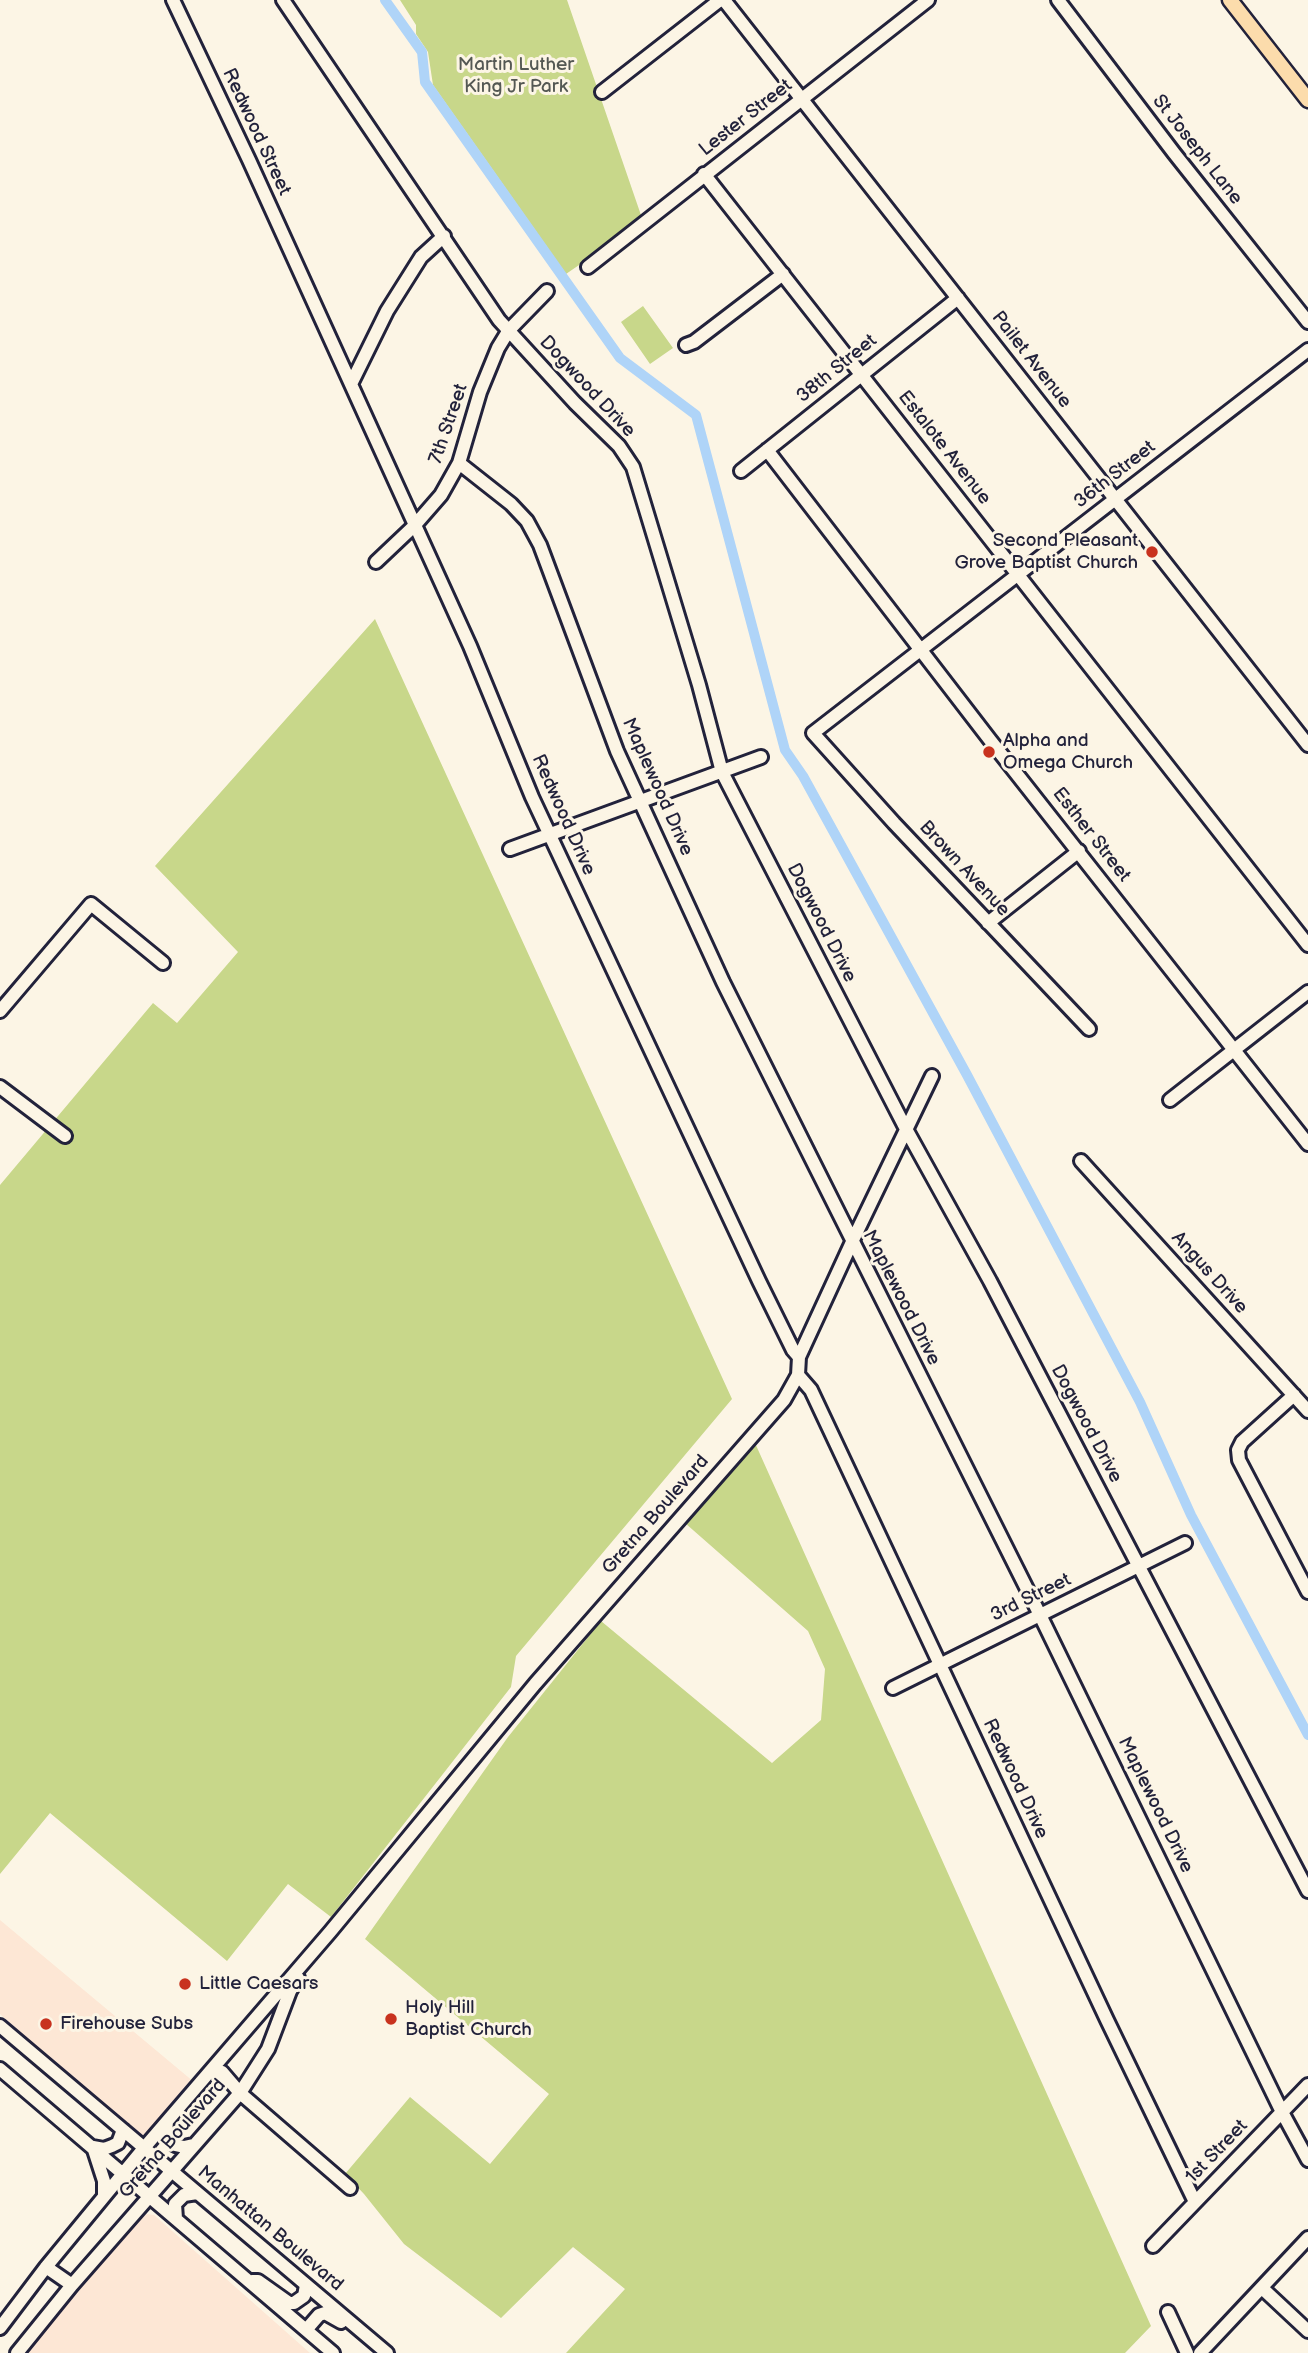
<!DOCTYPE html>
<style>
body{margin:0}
canvas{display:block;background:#fcf5e5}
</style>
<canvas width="1308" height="2353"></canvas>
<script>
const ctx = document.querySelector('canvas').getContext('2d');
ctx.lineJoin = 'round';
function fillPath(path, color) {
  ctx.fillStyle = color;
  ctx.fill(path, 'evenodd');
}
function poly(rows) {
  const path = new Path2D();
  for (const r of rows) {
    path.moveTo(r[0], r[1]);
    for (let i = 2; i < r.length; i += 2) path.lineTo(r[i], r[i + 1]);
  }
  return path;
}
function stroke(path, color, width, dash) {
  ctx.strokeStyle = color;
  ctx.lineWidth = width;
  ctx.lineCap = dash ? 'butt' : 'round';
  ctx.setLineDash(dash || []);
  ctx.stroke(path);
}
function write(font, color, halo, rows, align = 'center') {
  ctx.font = font + ' "Balsamiq Sans",sans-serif';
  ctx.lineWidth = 6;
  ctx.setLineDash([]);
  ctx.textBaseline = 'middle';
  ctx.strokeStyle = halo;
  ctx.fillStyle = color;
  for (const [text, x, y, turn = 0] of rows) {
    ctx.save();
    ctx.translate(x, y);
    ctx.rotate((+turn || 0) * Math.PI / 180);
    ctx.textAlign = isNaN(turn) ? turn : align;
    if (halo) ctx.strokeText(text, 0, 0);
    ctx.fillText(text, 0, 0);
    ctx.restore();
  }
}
fillPath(poly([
 [0,1920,194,2082,145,2139,93,2097,0,2014],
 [146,2214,154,2215,310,2353,27,2353,132,2224]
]), '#fde7d5');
fillPath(poly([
 [400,0,567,0,643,221,566,274,433,85,428,52,416,34,416,25],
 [643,306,673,348,650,364,621,322],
 [375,619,732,1399,516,1656,511,1687,331,1917,288,1884,227,1961,50,1813,0,1874,0,1185,153,1003,177,1023,238,952,155,866],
 [755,1443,1151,2326,1125,2353,566,2353,625,2289,573,2247,501,2318,404,2244,364,2194,345,2174,410,2097,490,2164,549,2094,365,1939,508,1737,601,1621,772,1763,821,1720,825,1669,808,1631,685,1523]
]), '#c8d78a');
stroke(poly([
 [385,0,422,52,425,82,620,358,696,415,785,750,803,776,967,1075,1140,1402,1191,1515,1308,1735]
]), '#afd4f8', 10);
const minor = poly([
 [173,0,249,160,470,646,532,797,759,1281,793,1350,799,1357],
 [283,0,499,320,575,403,619,446,633,467,699,685,722,772,906,1129,990,1281,1308,1891],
 [724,0,1308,745],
 [1058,0,1174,153,1308,322],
 [602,92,720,0],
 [704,174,1308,945],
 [588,267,928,0],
 [686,345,694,342,783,274],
 [351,384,387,311,421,257,444,236],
 [767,450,990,740,1308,1144],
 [459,463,511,504,527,521,540,545,617,751,723,982,1040,1615,1282,2112,1308,2160],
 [741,471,958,298],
 [376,562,414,526,441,495,459,463,480,392,498,348,509,330,547,291],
 [510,849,761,757],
 [988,923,1079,851],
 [0,1011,91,904,163,963],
 [1089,1029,894,823,813,733,1308,350],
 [0,1087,65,1136],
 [1170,1100,1308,992],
 [1081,1161,1308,1411],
 [798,1375,811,1390,1107,2020,1195,2202],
 [1294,1395,1242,1442,1238,1450,1239,1460,1308,1592],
 [893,1688,1185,1543],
 [0,2026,387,2353],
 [0,2069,333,2353],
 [212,2070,222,2072,240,2093,350,2188],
 [167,2122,166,2132,175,2145,184,2147,193,2145],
 [104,2196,104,2181,93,2147,104,2149,112,2146,118,2143,123,2130],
 [176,2219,175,2204,184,2195,197,2193],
 [1153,2246,1308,2085],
 [46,2267,72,2285],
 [252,2281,258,2281,289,2303,294,2303,304,2296,306,2285],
 [1262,2288,1308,2331],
 [1168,2312,1187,2353],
 [0,2328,46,2267,144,2148,330,1932,535,1684,784,1400,798,1375,799,1357,852,1242,932,1076],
 [306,2330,319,2315,325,2313,341,2322],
 [17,2353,72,2285,240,2093,268,2049,290,1991,298,1978],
 [1200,2353,1308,2238]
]);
const major = poly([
 [1230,0,1308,100]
]);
stroke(minor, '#22223b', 18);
stroke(major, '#22223b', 19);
stroke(minor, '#fcf5e5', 12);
stroke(major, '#fcdcac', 14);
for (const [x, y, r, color] of [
 [1152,552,7,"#c8321e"],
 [989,752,7,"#c8321e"],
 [185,1984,7,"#c8321e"],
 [391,2019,7,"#c8321e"],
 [46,2024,7,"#c8321e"]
]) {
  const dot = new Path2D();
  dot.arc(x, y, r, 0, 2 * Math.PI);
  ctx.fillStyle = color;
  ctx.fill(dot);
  stroke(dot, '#fcf5e5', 2.5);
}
write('19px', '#545853', '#fcf5e5', [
 ["Martin Luther",516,65],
 ["King Jr Park",516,87]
]);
write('19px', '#22223b', '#fcf5e5', [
 ["Lester Street",746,118,-38],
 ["Redwood Street",256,132,65],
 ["St Joseph Lane",1197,150,52],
 ["Pailet Avenue",1031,360,52],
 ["38th Street",837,369,-39],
 ["Dogwood Drive",587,387,47],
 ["7th Street",449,424,-71],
 ["Estalote Avenue",944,448,52],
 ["36th Street",1115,475,-38],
 ["Maplewood Drive",657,787,66],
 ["Redwood Drive",563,815,66],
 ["Esther Street",1091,835,52],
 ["Brown Avenue",964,869,47],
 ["Dogwood Drive",821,923,63],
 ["Angus Drive",1209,1273,48],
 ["Maplewood Drive",901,1298,63],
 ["Dogwood Drive",1086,1424,62],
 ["Gretna Boulevard",656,1515,-49],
 ["3rd Street",1031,1598,-26],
 ["Redwood Drive",1015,1779,65],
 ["Maplewood Drive",1155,1805,64],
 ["Gretna Boulevard",173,2139,-49],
 ["1st Street",1217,2152,-46],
 ["Manhattan Boulevard",270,2229,40]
]);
write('19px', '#22223b', '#fcf5e5', [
 ["Second Pleasant",1138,541,"right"],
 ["Grove Baptist Church",1138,563,"right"],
 ["Alpha and",1003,741],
 ["Omega Church",1003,763],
 ["Little Caesars",199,1984],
 ["Holy Hill",405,2008],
 ["Baptist Church",405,2030],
 ["Firehouse Subs",60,2024]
], 'left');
</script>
